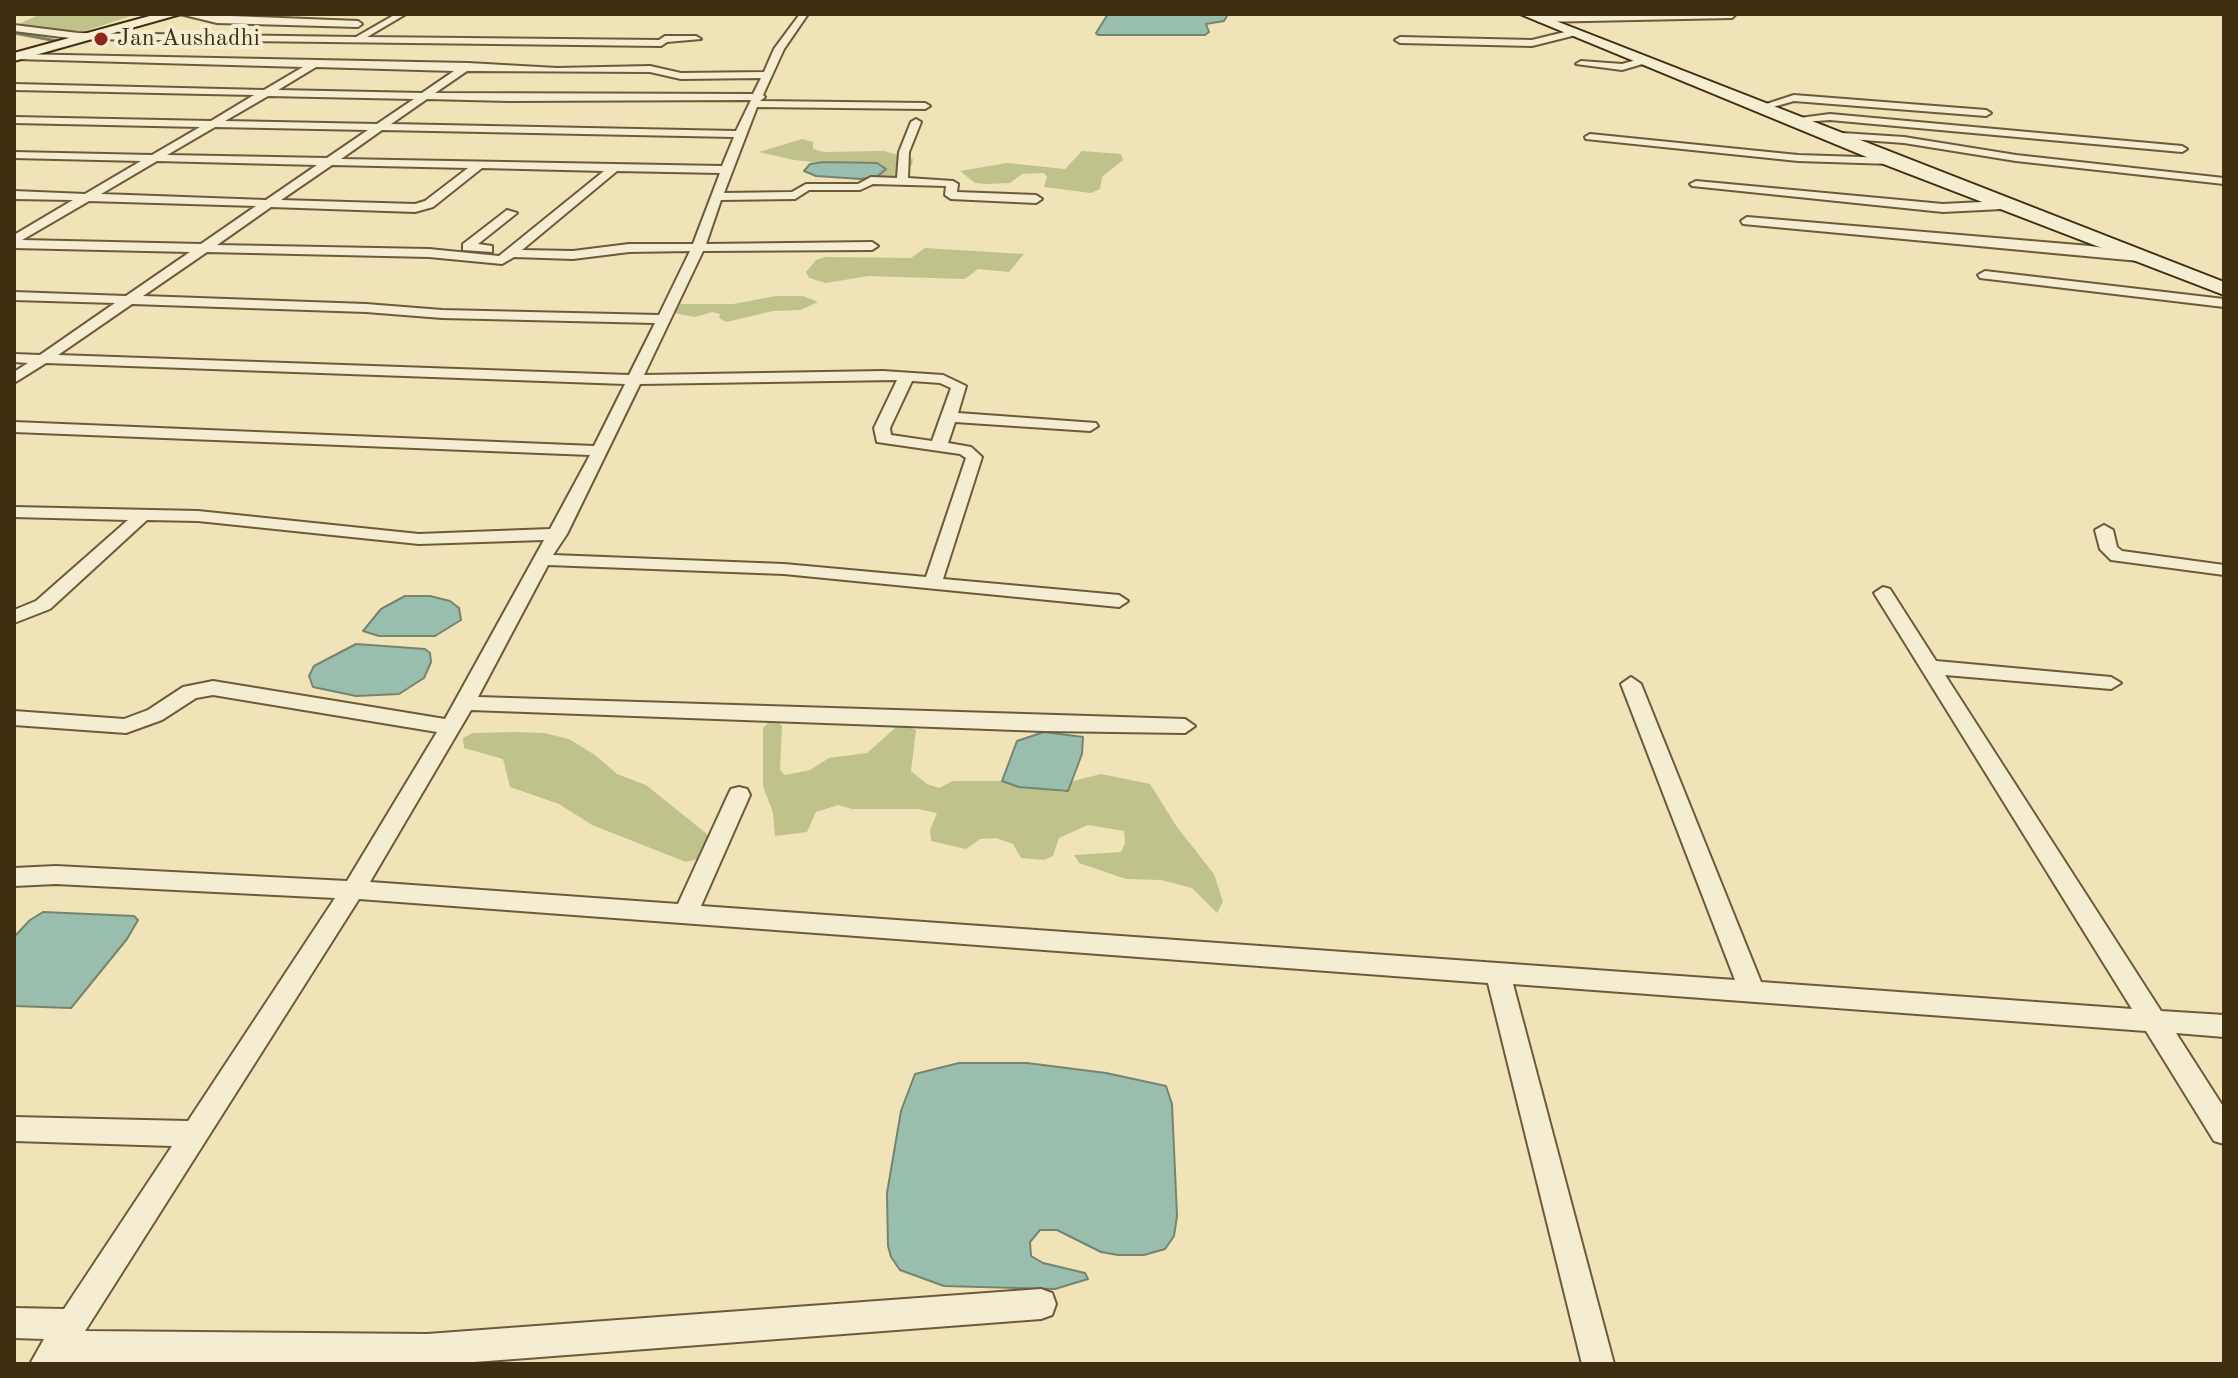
<!DOCTYPE html>
<style>
body{margin:0}
#map{position:relative;width:2238px;height:1378px;overflow:hidden;background:#f0e3b8;font-family:"Old Standard TT",serif}
canvas{display:block}
.frame{position:absolute;inset:0;border:16px solid #412d11;pointer-events:none}
</style>
<div id="map">
<canvas width="2238" height="1378"></canvas>
<div class="frame"></div>
</div>
<script>
const ctx = document.querySelector('canvas').getContext('2d');
ctx.lineJoin = 'round';
function fillPath(path, color) {
  ctx.fillStyle = color;
  ctx.fill(path, 'evenodd');
}
function poly(rows) {
  const path = new Path2D();
  for (const r of rows) {
    path.moveTo(r[0], r[1]);
    for (let i = 2; i < r.length; i += 2) path.lineTo(r[i], r[i + 1]);
  }
  return path;
}
function stroke(path, color, width, dash) {
  ctx.strokeStyle = color;
  ctx.lineWidth = width;
  ctx.lineCap = dash ? 'butt' : 'round';
  ctx.setLineDash(dash || []);
  ctx.stroke(path);
}
function write(font, color, halo, rows, align = 'center') {
  ctx.font = font + ' "Old Standard TT",serif';
  ctx.lineWidth = 8;
  ctx.setLineDash([]);
  ctx.textBaseline = 'middle';
  ctx.strokeStyle = halo;
  ctx.fillStyle = color;
  for (const [text, x, y, turn = 0] of rows) {
    ctx.save();
    ctx.translate(x, y);
    ctx.rotate((+turn || 0) * Math.PI / 180);
    ctx.textAlign = isNaN(turn) ? turn : align;
    if (halo) ctx.strokeText(text, 0, 0);
    ctx.fillText(text, 0, 0);
    ctx.restore();
  }
}
fillPath(poly([
 [41,14,104,14,134,15,79,33,14,26],
 [802,139,813,142,813,149,824,152,884,151,913,159,912,165,899,179,882,178,878,176,886,169,794,160,759,152],
 [1082,151,1121,154,1123,160,1102,177,1100,189,1091,193,1044,187,1047,177,1044,173,1022,174,1010,183,986,184,975,183,960,171,1007,163,1065,169],
 [925,248,1024,254,1009,272,978,269,965,279,868,276,826,283,809,278,806,272,816,260,825,257,911,258],
 [776,296,803,296,818,302,801,310,773,311,726,322,719,318,720,314,712,312,695,317,674,313,681,304,733,304],
 [774,717,782,726,780,770,785,775,810,770,829,758,867,753,901,723,916,730,911,771,927,784,939,788,953,781,1002,781,1063,792,1073,781,1101,774,1150,784,1177,827,1214,874,1223,902,1217,913,1192,888,1161,880,1126,879,1079,863,1074,855,1121,852,1125,843,1124,831,1088,825,1059,838,1053,856,1044,860,1021,858,1013,844,996,838,980,839,966,849,931,841,930,830,937,813,918,809,852,809,838,805,816,812,807,832,775,836,773,813,763,786,763,728],
 [516,732,544,733,569,739,595,755,617,774,646,785,707,834,709,844,702,858,686,862,592,825,559,804,510,787,503,759,464,748,463,738,473,733]
]), '#bfc28b');
const water = poly([
 [1108,14,1227,14,1227,16,1224,21,1206,24,1209,32,1205,35,1098,35,1096,33,1108,14],
 [824,162,877,163,886,169,878,176,861,179,816,176,804,171,810,164,824,162],
 [405,596,430,596,450,601,459,608,461,620,435,636,379,636,363,631,381,609,405,596],
 [356,644,425,649,430,653,431,662,424,678,399,694,356,696,313,687,309,676,314,666,356,644],
 [1044,732,1083,737,1082,754,1068,791,1019,787,1002,781,1017,741,1044,732],
 [43,912,134,916,138,920,127,939,71,1008,14,1006,14,937,30,920,43,912],
 [959,1063,1027,1063,1106,1073,1166,1086,1172,1104,1177,1216,1174,1236,1165,1249,1144,1255,1118,1255,1101,1252,1057,1230,1040,1230,1030,1242,1031,1256,1043,1263,1085,1273,1088,1279,1055,1289,944,1286,900,1270,891,1257,888,1246,887,1193,901,1111,915,1074,959,1063]
]);
fillPath(water, '#9abeae');
stroke(water, '#76846f', 2);
stroke(poly([
 [14,33,57,41]
]), '#76846f', 3);
const street = poly([
 [180,14,358,21,362,24,358,27,217,23,180,14],
 [396,14,406,14,367,37,659,40,665,36,696,36,701,39,667,42,661,46,78,39,14,31,14,25,78,33,356,37,396,14],
 [800,14,808,14,784,49,763,95,765,97,760,101,925,103,930,106,925,109,757,107,724,193,792,192,806,184,858,184,871,177,897,178,899,152,911,122,916,119,921,122,909,152,908,178,953,181,958,184,957,192,1036,195,1042,199,1036,203,951,199,945,195,946,186,873,184,860,190,809,190,795,199,721,200,706,244,872,242,878,246,872,250,703,251,644,375,883,371,943,375,966,386,958,413,1096,423,1098,426,1090,431,955,422,948,443,971,447,982,457,943,579,1119,595,1128,601,1119,607,784,574,548,565,478,697,1185,719,1195,726,1185,733,1043,731,471,710,370,882,678,904,728,795,731,789,739,787,747,789,750,795,701,906,1735,980,1621,684,1631,677,1641,684,1761,982,2132,1009,1874,593,1883,587,1890,589,1936,661,2111,677,2121,683,2111,689,1945,675,2161,1011,2224,1015,2224,1037,2176,1033,2224,1108,2224,1144,2214,1141,2146,1031,1513,984,1614,1364,1582,1364,1488,983,359,899,85,1331,427,1334,1041,1289,1052,1293,1056,1304,1052,1315,1041,1319,448,1364,30,1364,44,1339,14,1338,14,1308,64,1309,172,1146,14,1141,14,1117,188,1121,335,898,56,884,14,886,14,868,56,866,347,881,437,732,213,695,196,698,162,720,126,733,14,725,14,711,124,719,148,710,183,687,213,681,445,719,544,540,419,544,198,521,147,520,50,609,14,623,14,610,36,601,128,520,14,517,14,507,198,511,419,534,550,529,590,455,14,432,14,422,594,446,625,384,46,363,14,383,14,372,28,363,14,362,14,354,40,355,115,303,14,300,14,292,126,296,190,252,14,248,14,235,73,200,14,199,14,191,85,194,141,161,14,158,14,152,152,155,200,127,14,123,14,117,211,121,254,95,14,90,14,84,264,90,303,67,16,59,14,54,468,63,557,68,650,66,681,73,764,72,774,49,800,14],
 [316,67,454,71,422,93,278,90,316,67],
 [467,71,650,72,681,79,761,78,753,94,435,93,467,71],
 [268,96,414,99,377,124,225,121,268,96],
 [427,99,509,101,751,100,736,131,391,124,427,99],
 [215,127,368,130,327,158,167,155,215,127],
 [382,130,734,137,722,166,341,159,382,130],
 [157,161,317,165,266,200,101,194,157,161],
 [332,165,468,168,425,201,415,204,281,200,332,165],
 [482,168,604,171,499,256,429,249,217,245,271,207,415,212,433,207,482,168],
 [617,171,720,173,693,244,629,244,573,251,522,250,617,171],
 [89,201,256,206,201,244,22,240,89,201],
 [690,251,659,315,442,310,366,304,143,296,207,252,429,257,502,264,514,257,573,259,629,252,690,251],
 [132,304,366,312,442,318,655,323,629,375,58,355,132,304],
 [897,380,874,428,877,442,960,454,966,458,926,577,784,564,553,555,567,534,640,384,897,380],
 [912,381,940,383,951,388,932,441,891,435,890,428,912,381],
 [1736,14,1732,18,1539,22,1535,19,1539,16,1736,14],
 [1573,30,1576,35,1532,46,1400,43,1395,40,1400,37,1532,40,1573,30],
 [1643,58,1646,63,1622,70,1576,64,1581,61,1622,64,1643,58],
 [1794,95,1986,110,1991,113,1986,116,1794,101,1759,111,1754,108,1794,95],
 [1830,114,2182,146,2187,149,2182,152,1830,120,1789,123,1784,120,1830,114],
 [1826,132,1904,137,2016,155,2224,178,2224,184,2016,161,1904,143,1822,137,1821,135,1826,132],
 [1590,134,1798,155,1892,158,1898,161,1892,164,1798,161,1586,139,1585,137,1590,134],
 [1696,181,1943,204,2002,201,2008,205,2002,209,1943,212,1692,186,1690,184,1696,181],
 [507,210,517,213,478,244,492,246,492,252,463,250,463,244,507,210],
 [1747,217,2090,246,2139,253,2145,257,2139,261,1743,224,1741,221,1747,217],
 [1985,271,2224,299,2224,307,1980,278,1978,275,1985,271],
 [2104,525,2113,530,2117,547,2122,551,2224,565,2224,575,2111,560,2100,549,2095,530,2104,525]
]);
const secondary = poly([
 [157,14,181,14,14,61,14,53,157,14],
 [1520,14,1538,14,2224,282,2224,295,1886,165,1520,14]
]);
stroke(street, '#6d5a3b', 4);
stroke(secondary, '#412d11', 4);
fillPath(street, '#f5edd1');
fillPath(secondary, '#f5edd1');
for (const [x, y, r, color] of [
 [101,39,8,"#8f2418"]
]) {
  const dot = new Path2D();
  dot.arc(x, y, r, 0, 2 * Math.PI);
  ctx.fillStyle = color;
  ctx.fill(dot);
  stroke(dot, '#f5edd1', 3);
}
write('24px', '#412d11', '#f5edd1', [
 ["Jan Aushadhi",117,39]
], 'left');
</script>
